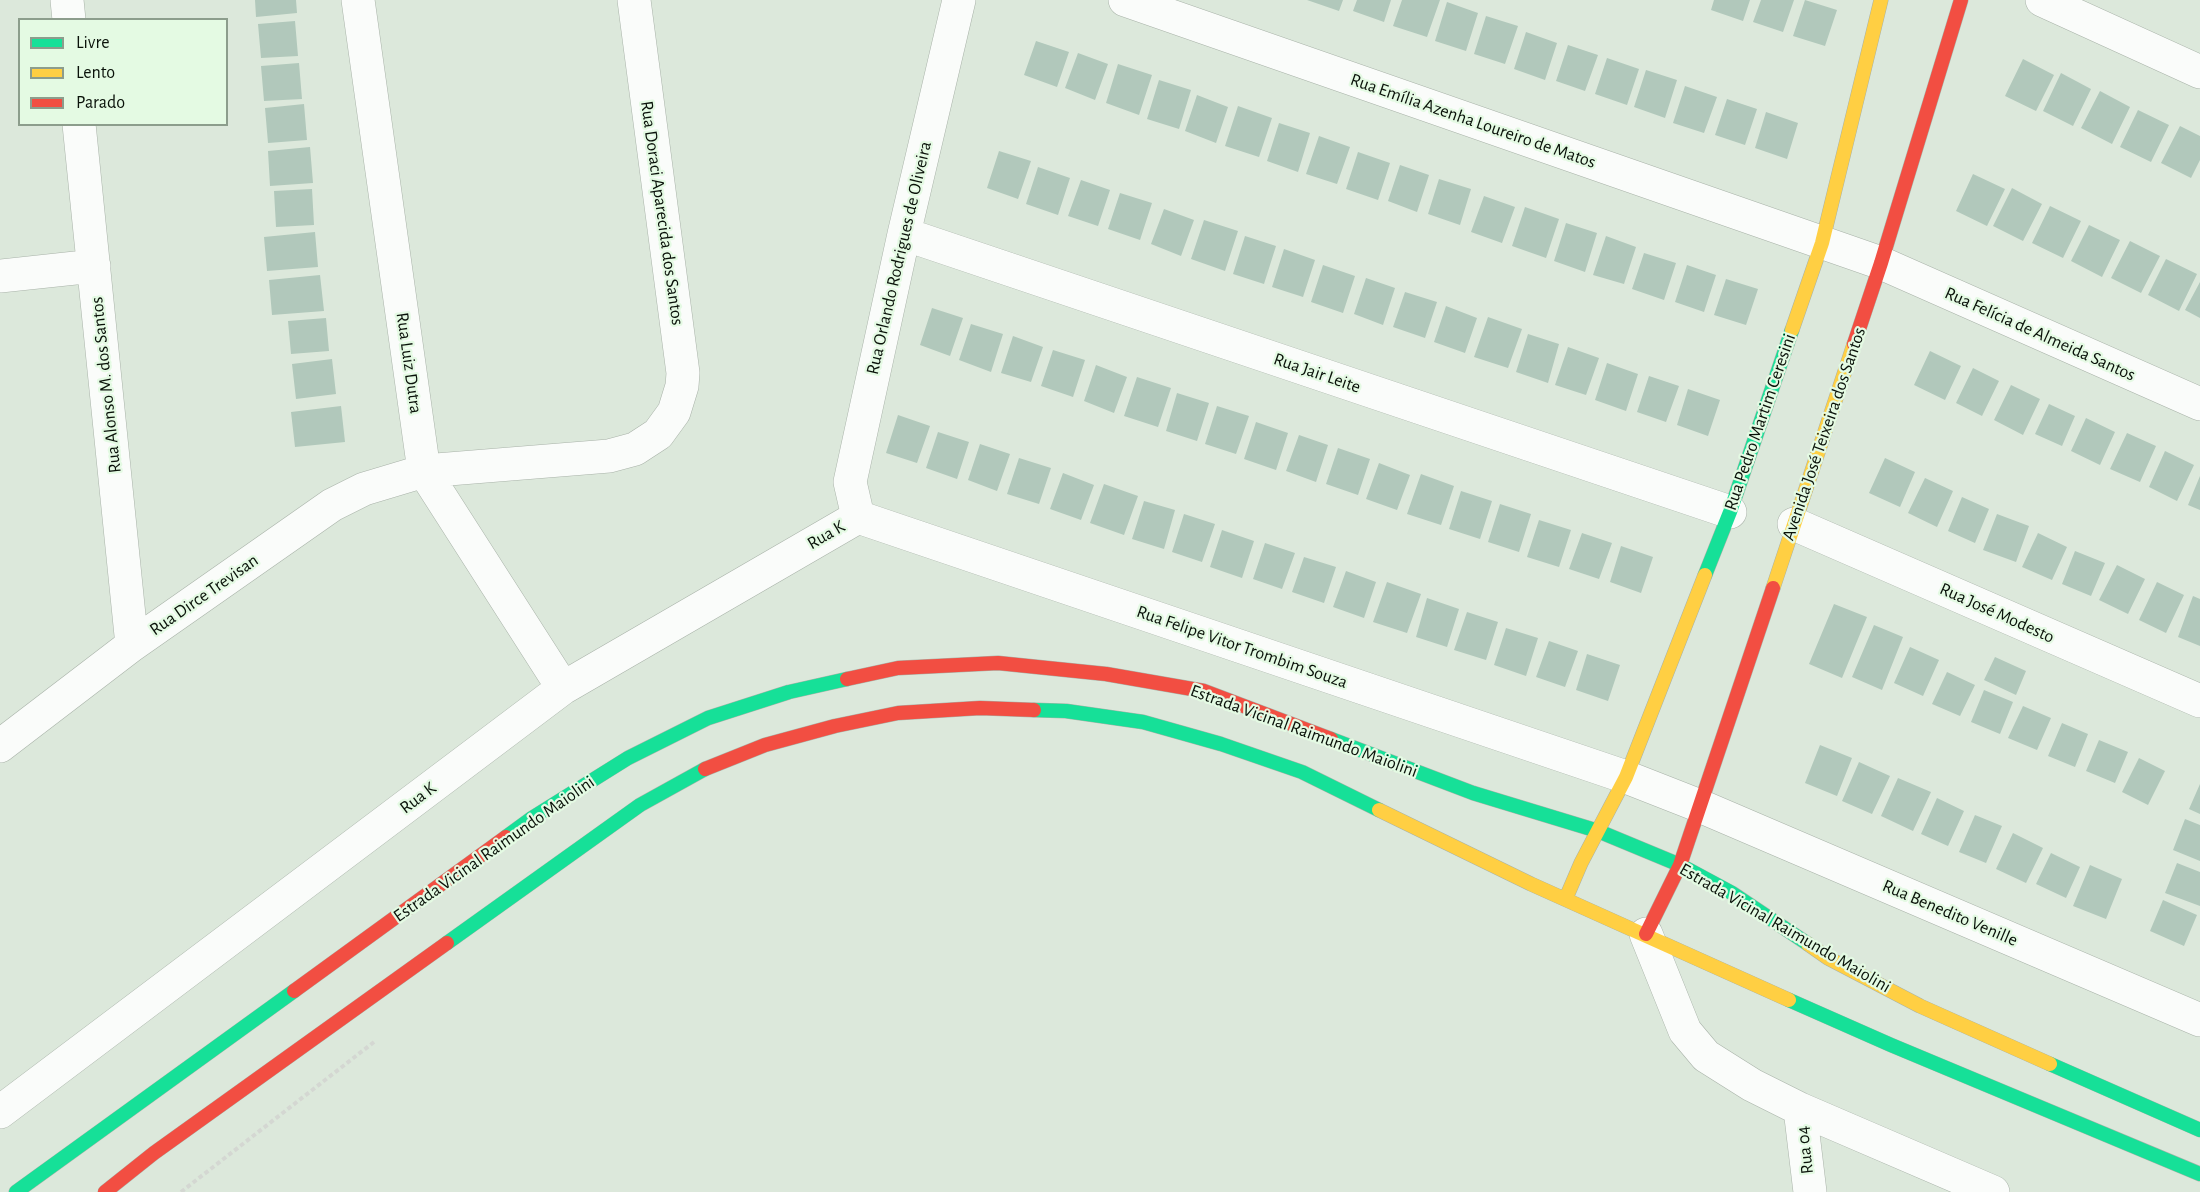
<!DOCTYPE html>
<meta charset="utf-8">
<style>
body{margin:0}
#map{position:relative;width:2200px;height:1192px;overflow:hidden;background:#dce8db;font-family:"Alegreya Sans",sans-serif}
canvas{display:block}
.legend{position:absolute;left:18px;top:18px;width:210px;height:108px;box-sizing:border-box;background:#e4fae3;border:2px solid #8c9d8c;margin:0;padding:8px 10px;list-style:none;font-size:18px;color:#091109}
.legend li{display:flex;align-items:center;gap:12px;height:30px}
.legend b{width:30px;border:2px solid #8c9d8c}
</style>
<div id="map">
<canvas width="2200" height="1192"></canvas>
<ul class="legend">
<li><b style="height:8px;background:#16e098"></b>Livre</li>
<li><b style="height:8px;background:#ffcf43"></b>Lento</li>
<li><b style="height:8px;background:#f24e42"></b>Parado</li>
</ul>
</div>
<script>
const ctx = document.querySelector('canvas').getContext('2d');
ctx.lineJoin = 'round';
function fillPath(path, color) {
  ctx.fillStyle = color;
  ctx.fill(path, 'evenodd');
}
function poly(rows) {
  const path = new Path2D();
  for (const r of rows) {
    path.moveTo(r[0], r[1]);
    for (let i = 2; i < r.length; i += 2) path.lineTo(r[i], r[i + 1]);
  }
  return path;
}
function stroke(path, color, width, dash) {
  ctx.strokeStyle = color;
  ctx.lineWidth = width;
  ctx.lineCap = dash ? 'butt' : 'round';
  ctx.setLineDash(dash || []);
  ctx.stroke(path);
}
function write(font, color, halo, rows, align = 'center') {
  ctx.font = font + ' "Alegreya Sans",sans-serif';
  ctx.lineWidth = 4.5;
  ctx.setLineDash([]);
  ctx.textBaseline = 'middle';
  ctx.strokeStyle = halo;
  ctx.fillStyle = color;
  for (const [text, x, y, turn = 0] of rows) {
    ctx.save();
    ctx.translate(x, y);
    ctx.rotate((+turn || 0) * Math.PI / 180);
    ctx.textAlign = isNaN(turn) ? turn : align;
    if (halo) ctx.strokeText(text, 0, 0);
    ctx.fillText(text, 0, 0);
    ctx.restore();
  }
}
fillPath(poly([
 [255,0,296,0,297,13,256,17],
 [1307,0,1343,0,1339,11],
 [1357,0,1391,0,1384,22,1353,11],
 [1402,0,1440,0,1427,37,1393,26],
 [1714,0,1750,0,1743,21,1711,10],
 [1761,0,1794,0,1783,32,1753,22],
 [1805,0,1837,10,1825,46,1793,36],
 [1447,2,1478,13,1466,51,1435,41],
 [1486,16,1518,26,1505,64,1474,54],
 [295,21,298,56,261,58,258,24],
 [1526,32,1557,43,1545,80,1514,69],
 [1036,41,1069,52,1057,87,1024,75],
 [1568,45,1598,55,1585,91,1556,81],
 [1078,53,1108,64,1095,100,1065,88],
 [1607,58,1639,69,1627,105,1595,94],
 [2023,59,2054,75,2036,111,2005,96],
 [299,63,302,99,264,101,261,66],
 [1118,64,1152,75,1139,115,1106,103],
 [1646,70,1677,80,1665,118,1634,107],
 [2061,73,2091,89,2073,126,2043,111],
 [1159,80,1191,90,1179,129,1147,119],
 [1685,86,1717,97,1704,133,1673,123],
 [2100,91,2130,107,2112,144,2081,128],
 [1197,95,1228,107,1216,143,1185,131],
 [1727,99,1757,109,1745,145,1715,135],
 [304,104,307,140,268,143,265,108],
 [1238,106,1272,118,1259,157,1225,146],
 [2138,110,2169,125,2151,162,2120,147],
 [1766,112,1798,123,1787,159,1755,148],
 [1279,123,1310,133,1298,172,1267,161],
 [2180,126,2200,136,2200,160,2191,178,2161,163],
 [1319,136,1350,147,1337,184,1306,174],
 [310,147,313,183,270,186,268,151],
 [999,151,1031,161,1018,199,987,188],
 [1358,152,1390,163,1378,200,1346,189],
 [1400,165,1429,175,1417,212,1388,201],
 [1038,167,1070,178,1058,215,1026,204],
 [1973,174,2005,189,1987,226,1956,211],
 [1439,179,1471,189,1460,225,1428,214],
 [1081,180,1110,190,1098,226,1068,216],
 [2012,188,2042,204,2023,241,1993,226],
 [312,189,314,225,276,227,274,191],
 [1120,193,1152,203,1140,240,1108,229],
 [1484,196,1515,207,1502,243,1471,232],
 [2050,206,2081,221,2063,258,2032,243],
 [1525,207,1559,219,1546,258,1512,246],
 [1164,209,1194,220,1181,256,1151,244],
 [1204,220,1238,231,1225,271,1191,259],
 [1566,223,1597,233,1585,272,1554,261],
 [2089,225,2120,240,2102,277,2071,261],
 [315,232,318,267,267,271,264,237],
 [1245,236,1276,246,1264,284,1233,274],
 [1606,236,1636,247,1624,284,1593,275],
 [2130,241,2160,256,2141,293,2111,278],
 [1284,249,1315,260,1303,297,1272,287],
 [1644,253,1676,263,1664,300,1632,289],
 [2166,259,2197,274,2179,311,2148,295],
 [1323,265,1355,276,1343,313,1311,302],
 [1687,265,1716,275,1704,312,1675,302],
 [320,275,324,311,272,315,269,280],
 [1366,278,1395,288,1383,325,1354,314],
 [1726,279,1758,289,1746,325,1714,315],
 [2200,282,2200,318,2185,310],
 [1405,292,1437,302,1425,338,1393,327],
 [1446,306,1477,318,1465,353,1434,342],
 [932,308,963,318,950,356,920,345],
 [1488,317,1522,329,1508,368,1474,357],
 [326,318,329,351,291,354,288,321],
 [971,324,1003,334,991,372,959,360],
 [1528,334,1559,344,1548,383,1516,372],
 [1013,336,1043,347,1031,382,1001,373],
 [1568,347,1599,358,1586,395,1555,385],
 [1053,350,1085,360,1073,397,1041,386],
 [1930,351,1961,366,1945,400,1914,385],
 [332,359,336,394,296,399,292,364],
 [1607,363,1638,374,1626,411,1595,400],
 [1096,365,1127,377,1114,413,1084,401],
 [1973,368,1999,381,1982,416,1956,403],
 [1649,376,1679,386,1666,422,1637,412],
 [1137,377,1171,388,1158,427,1124,416],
 [2011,385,2040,399,2023,435,1994,420],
 [1688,389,1720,400,1708,436,1677,425],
 [1177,393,1209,403,1197,441,1166,431],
 [2049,404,2075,416,2062,446,2035,434],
 [341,406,345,442,295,447,291,412],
 [1217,406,1249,416,1236,454,1205,444],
 [898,415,930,426,917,463,886,453],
 [2086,418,2115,432,2100,465,2071,451],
 [1256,422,1288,433,1276,470,1244,459],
 [938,432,969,442,957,479,926,468],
 [2127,433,2156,446,2140,482,2110,469],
 [1299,435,1328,445,1316,482,1286,471],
 [980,444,1010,454,997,491,968,480],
 [1338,448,1370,459,1358,495,1326,484],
 [2165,451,2194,465,2177,501,2149,487],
 [1019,458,1051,468,1039,504,1007,494],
 [1885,458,1915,472,1900,507,1869,493],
 [1379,463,1410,475,1397,510,1366,499],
 [1063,473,1094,485,1081,520,1050,509],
 [1421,474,1454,486,1441,525,1407,514],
 [2200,476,2200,510,2188,505],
 [1925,478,1953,491,1937,527,1908,513],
 [1104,484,1138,496,1124,535,1090,523],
 [1461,491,1492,501,1480,539,1449,529],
 [1962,497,1989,509,1975,543,1948,531],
 [1144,501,1175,510,1164,549,1132,539],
 [1500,504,1531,514,1519,552,1488,542],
 [1184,514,1215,524,1202,562,1172,552],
 [1997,514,2029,526,2016,562,1983,550],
 [1539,520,1571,530,1559,567,1527,557],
 [1222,530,1254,541,1242,578,1210,567],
 [1582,533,1612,543,1599,579,1569,569],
 [2038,533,2067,547,2052,580,2022,567],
 [1265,543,1295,553,1282,589,1253,579],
 [1621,546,1653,557,1641,593,1610,582],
 [2075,551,2105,563,2091,596,2062,584],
 [1304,557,1336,567,1324,603,1292,592],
 [2117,565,2145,579,2128,614,2099,600],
 [1346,571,1376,582,1364,618,1333,607],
 [1387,582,1421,594,1407,633,1373,622],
 [2157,582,2184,595,2166,633,2139,620],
 [2193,596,2200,599,2200,646,2178,637],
 [1427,598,1459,609,1447,647,1416,637],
 [1834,604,1867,617,1842,678,1809,664],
 [1467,612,1498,622,1486,660,1454,650],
 [1874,625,1903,637,1882,690,1852,677],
 [1506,628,1538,638,1526,676,1494,665],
 [1549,641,1578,651,1565,687,1536,677],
 [1910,647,1939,660,1923,696,1894,683],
 [1587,654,1620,665,1608,701,1576,690],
 [1995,657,2026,671,2016,695,1984,680],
 [1947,672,1975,685,1960,716,1932,704],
 [1984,690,2013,702,2000,734,1971,722],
 [2023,706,2051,718,2037,750,2008,738],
 [2062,723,2088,734,2075,767,2048,756],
 [2099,740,2128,752,2115,783,2086,771],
 [1820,745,1852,758,1837,796,1805,783],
 [2139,758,2165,771,2148,805,2122,792],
 [1859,762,1890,776,1872,814,1842,801],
 [1898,778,1931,792,1913,831,1881,816],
 [2200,784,2200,814,2189,809],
 [1937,798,1964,811,1948,846,1921,834],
 [1975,815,2002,826,1986,863,1959,852],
 [2185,819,2200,825,2200,861,2173,850],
 [2013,833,2043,848,2026,883,1996,869],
 [2051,853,2080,867,2066,898,2036,884],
 [2177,863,2200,872,2200,906,2165,893],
 [2090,865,2122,879,2106,919,2073,906],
 [2163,900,2197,915,2184,946,2150,931]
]), '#b1c8bb');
const street = poly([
 [67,0,69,20],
 [358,0,424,471,563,688],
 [1125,0,1881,263,2200,404],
 [2042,0,2200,72],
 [79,124,132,645],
 [904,234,1730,512],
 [0,276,94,266],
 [858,517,1626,777,1700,806,2200,1020],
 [858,517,850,482,904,234,959,0],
 [1794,524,2200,701],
 [0,746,132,645,332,505,364,489,424,471,609,456,635,449,658,434,674,412,682,386,683,373,634,0],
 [1646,934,1685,1031,1706,1056,1752,1085,1800,1109,1993,1192],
 [1800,1109,1810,1192],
 [0,1112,563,688,858,517]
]);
const fast = poly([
 [1705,575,1730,512,1792,330],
 [1034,710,1066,711,1143,722,1221,744,1302,772,1379,810],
 [1331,739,1473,793,1598,831,1680,865,1732,893,1808,944],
 [506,837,532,818,628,758,708,718,789,692,847,679],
 [447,943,640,805,705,769],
 [1789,1000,1891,1045,2200,1174],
 [2050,1064,2200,1130],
 [16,1192,294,991]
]);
const slow = poly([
 [1792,330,1822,243,1881,0],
 [1773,588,1854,344],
 [1379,810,1531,884,1789,1000],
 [1566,898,1581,863,1626,777,1705,575],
 [1808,944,1828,958,1920,1006,2050,1064]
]);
const jam = poly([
 [1854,344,1881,263,1961,0],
 [847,679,898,668,998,663,1106,674,1204,691,1331,739],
 [705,769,765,745,835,726,898,713,980,708,1034,710],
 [1646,934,1680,865,1773,588],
 [294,991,506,837],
 [105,1192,154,1153,447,943]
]);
stroke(street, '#a8b2a8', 34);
stroke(fast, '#a8b2a8', 15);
stroke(slow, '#a8b2a8', 15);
stroke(jam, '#a8b2a8', 15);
stroke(poly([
 [181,1192,374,1042]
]), '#d4d7d2', 4, [4.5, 3]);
stroke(street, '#fafcfa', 33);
stroke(fast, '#16e098', 14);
stroke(slow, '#ffcf43', 14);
stroke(jam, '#f24e42', 14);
write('18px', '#091109', '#e4fae3', [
 ["Rua Emília Azenha Loureiro de Matos",1473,121,19],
 ["Rua Doraci Aparecida dos Santos",662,213,82],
 ["Rua Orlando Rodrigues de Oliveira",899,258,-77],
 ["Rua Felícia de Almeida Santos",2040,334,24],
 ["Rua Luiz Dutra",409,363,82],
 ["Rua Jair Leite",1317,373,19],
 ["Rua Alonso M. dos Santos",106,385,-96],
 ["Rua Pedro Martim Ceresini",1760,422,-71],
 ["Avenida José Teixeira dos Santos",1824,434,-71],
 ["Rua K",826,535,-30],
 ["Rua Dirce Trevisan",204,595,-35],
 ["Rua José Modesto",1997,613,24],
 ["Rua Felipe Vitor Trombim Souza",1242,647,19],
 ["Estrada Vicinal Raimundo Maiolini",1304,731,20],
 ["Rua K",418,798,-37],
 ["Estrada Vicinal Raimundo Maiolini",494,849,-35],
 ["Rua Benedito Venille",1950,913,23],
 ["Estrada Vicinal Raimundo Maiolini",1785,928,30],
 ["Rua 04",1805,1150,-96]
]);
</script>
